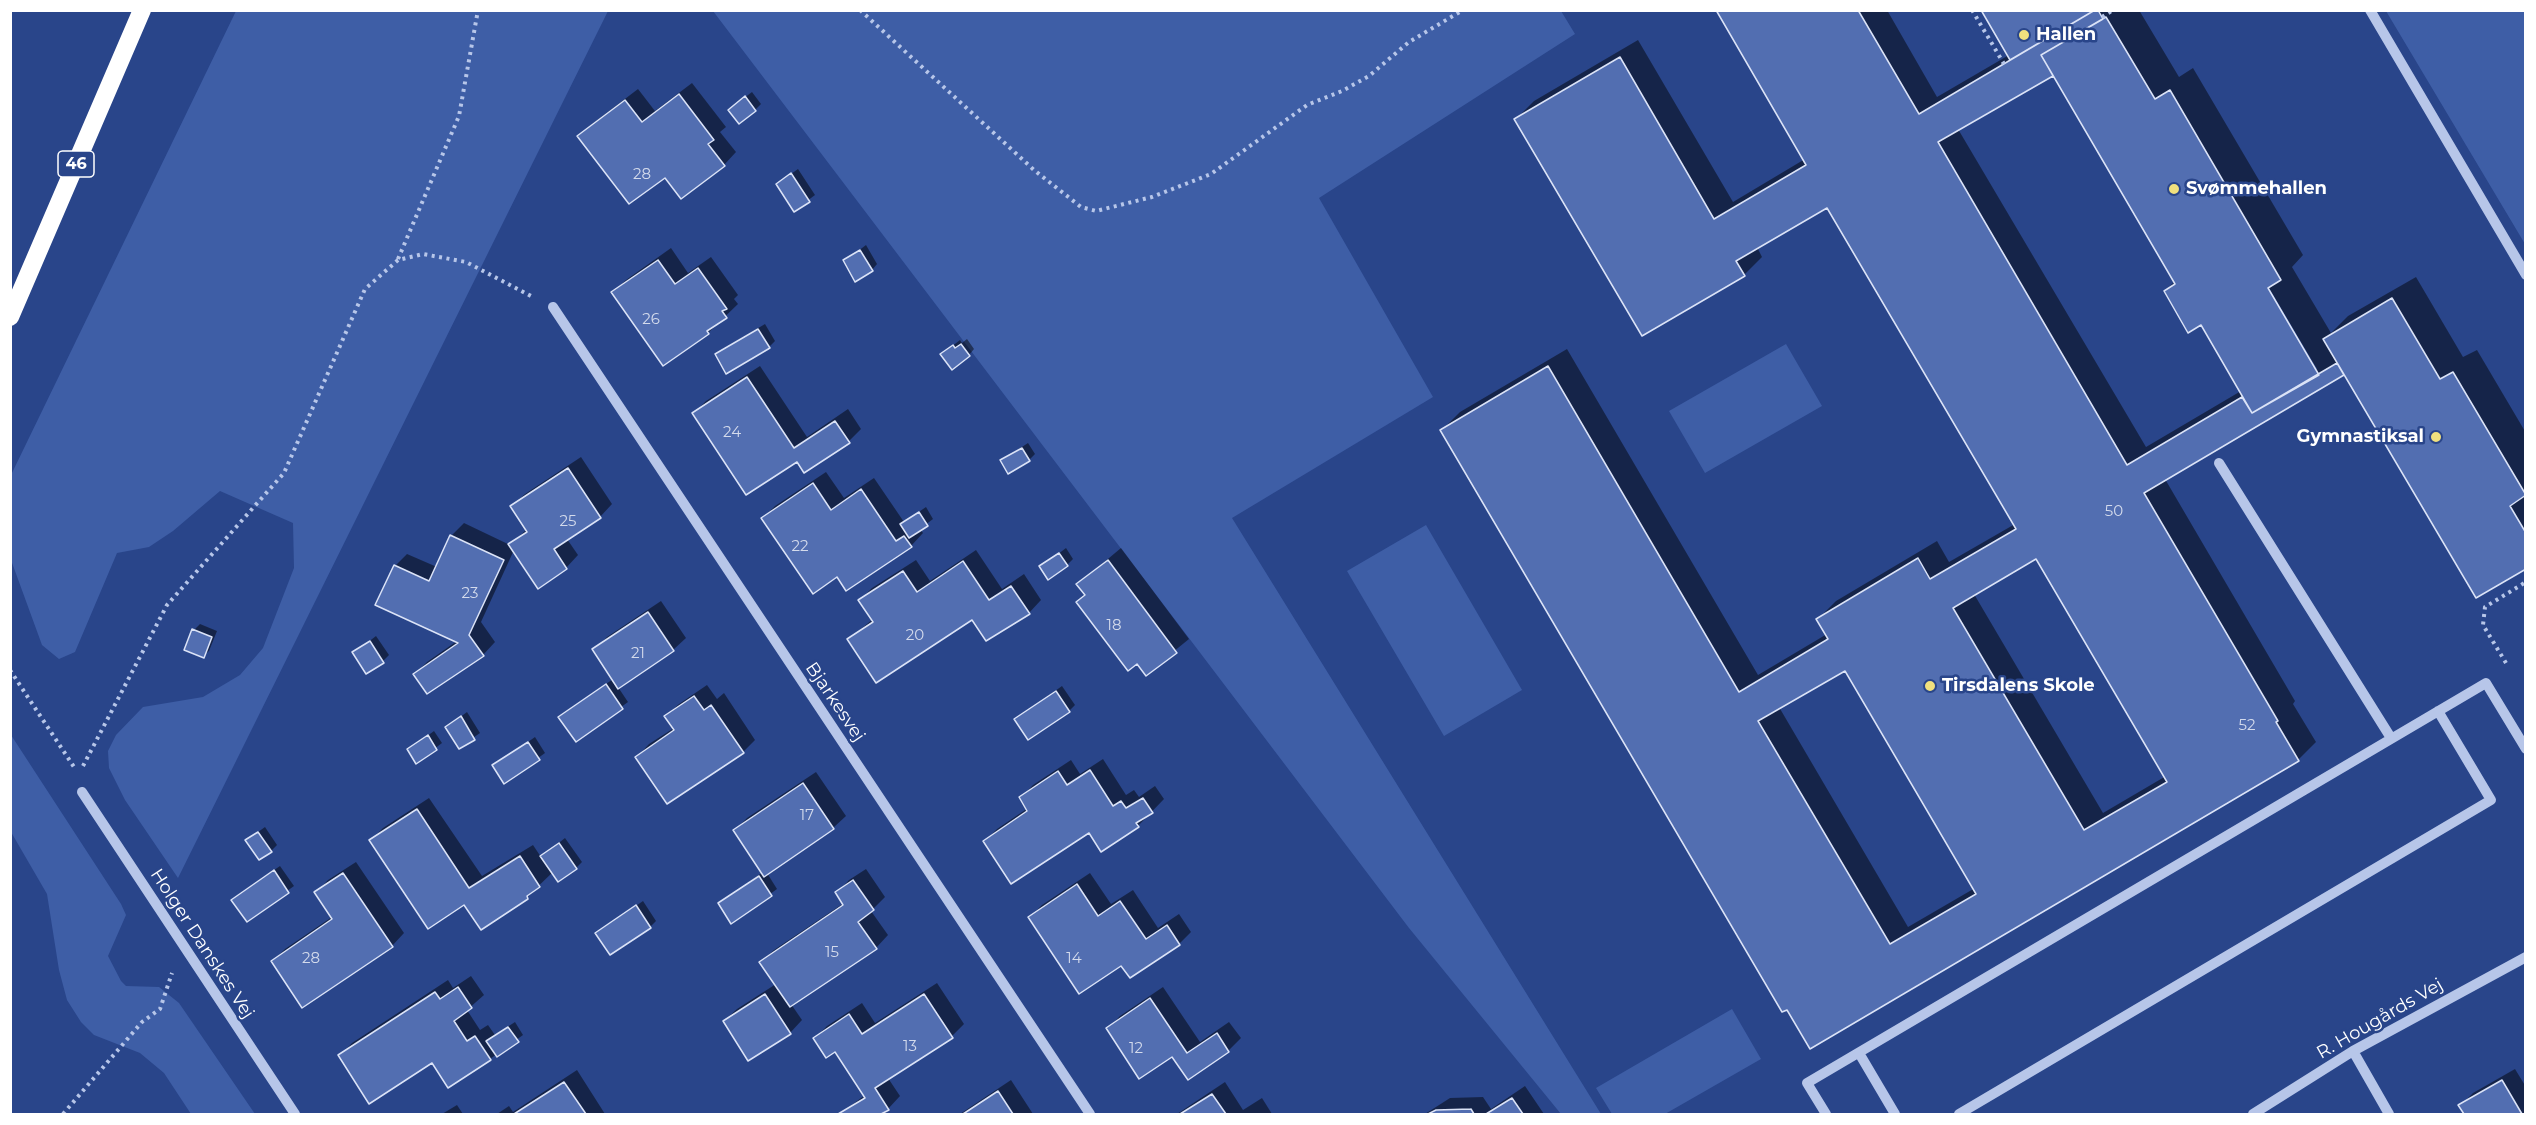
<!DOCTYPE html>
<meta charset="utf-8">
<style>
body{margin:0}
#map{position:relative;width:2536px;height:1125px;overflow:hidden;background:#29458a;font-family:Montserrat,sans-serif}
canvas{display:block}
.frame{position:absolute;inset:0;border:12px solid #fff;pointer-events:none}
</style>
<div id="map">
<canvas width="2536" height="1125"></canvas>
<div class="frame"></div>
</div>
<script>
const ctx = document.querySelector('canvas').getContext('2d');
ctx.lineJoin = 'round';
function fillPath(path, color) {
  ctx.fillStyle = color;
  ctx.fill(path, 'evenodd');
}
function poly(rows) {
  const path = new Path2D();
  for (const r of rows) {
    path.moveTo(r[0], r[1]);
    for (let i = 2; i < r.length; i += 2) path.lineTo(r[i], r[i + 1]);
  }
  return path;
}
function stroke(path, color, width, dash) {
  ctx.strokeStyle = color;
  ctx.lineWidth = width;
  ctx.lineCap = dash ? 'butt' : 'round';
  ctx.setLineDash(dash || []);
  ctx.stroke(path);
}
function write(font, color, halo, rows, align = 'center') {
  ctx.font = font + ' Montserrat,sans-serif';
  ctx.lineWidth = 5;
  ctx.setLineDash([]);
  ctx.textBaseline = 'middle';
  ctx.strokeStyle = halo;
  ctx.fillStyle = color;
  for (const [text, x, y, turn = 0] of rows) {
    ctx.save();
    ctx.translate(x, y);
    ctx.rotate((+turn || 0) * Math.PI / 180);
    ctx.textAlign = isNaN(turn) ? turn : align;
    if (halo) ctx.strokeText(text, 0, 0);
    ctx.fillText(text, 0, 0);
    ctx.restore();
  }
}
fillPath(poly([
 [236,11,608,11,178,878,125,800,109,768,108,751,116,735,143,707,203,697,240,675,263,648,294,568,293,523,220,491,173,531,149,547,117,553,75,652,59,659,42,645,11,560,11,475],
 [713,11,1561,11,1575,34,1319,198,1433,397,1232,518,1601,1114,1561,1114,1409,928],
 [2386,11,2525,11,2525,244],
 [1786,344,1822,406,1705,473,1669,411],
 [1426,525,1522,690,1444,736,1347,571],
 [11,735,121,904,126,915,108,956,121,981,126,986,159,987,179,1003,255,1114,191,1114,164,1073,140,1053,94,1035,81,1022,67,1000,59,970,47,894,11,832],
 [1732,1009,1761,1059,1665,1114,1612,1114,1596,1088]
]), '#3e5ea6');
fillPath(poly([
 [1717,10,1887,10,1937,97,2009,55,1983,10,2139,10,2179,77,2193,68,2303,255,2292,267,2331,333,2348,316,2416,277,2463,357,2477,350,2526,433,2526,567,2345,373,2165,479,2295,701,2293,704,2316,742,2298,760,1810,1047,1442,430,1460,412,1567,349,1758,675,1827,634,1818,619,1836,601,1937,541,1949,562,2015,524,1828,206,1757,247,1762,257,1744,275,1516,119,1534,101,1638,40,1733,202,1805,159],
 [2053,74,2175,281,2165,291,2201,323,2241,391,2146,447,1958,129],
 [2265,281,2317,369,2313,369,2263,282],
 [2037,557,2166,776,2103,813,1974,594],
 [1845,669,1975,888,1908,927,1779,707],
 [692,83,726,127,720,132,736,152,724,165,665,175,579,136,592,124,638,89,655,111],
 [752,92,761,104,755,110,736,104],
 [798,169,815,195,795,210,777,184],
 [866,245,877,264,872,270,845,261],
 [671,248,688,273,711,257,738,295,734,299,738,304,708,333,613,292,626,280],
 [765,324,775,341,769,347,717,354,723,349],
 [967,339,974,349,969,355,942,354,960,340,962,343],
 [760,366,807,437,848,409,861,429,849,441,797,460,694,413,706,401],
 [1028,443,1035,454,1029,460,1002,460],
 [581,457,612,504,600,517,567,539,578,555,566,568,514,550,481,622,495,642,483,655,415,674,427,662,457,641,395,566,407,554,437,567,451,536,464,523,510,545,527,529,512,506,525,494],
 [826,472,844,498,874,478,904,522,926,507,933,519,920,529,923,533,911,546,838,575,763,518,775,506],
 [1066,548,1073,559,1067,565,1041,567],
 [1121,548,1189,639,1146,674,1078,584],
 [976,550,1002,589,1024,574,1041,600,1029,613,973,617,849,639,873,619,860,600,872,588,916,560,930,581],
 [661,601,686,638,673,650,618,687,628,702,576,740,560,717,613,679,594,650,607,637],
 [200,624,217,631,209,651,203,656,194,630],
 [376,636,389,655,383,661,354,653],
 [707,685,717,699,724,693,755,740,743,752,637,757,649,744,674,728,666,716,679,704],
 [1062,686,1075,705,1069,711,1016,719],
 [467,712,480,733,460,747,447,727],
 [434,731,442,743,417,762,408,750],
 [535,737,545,753,505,782,494,766],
 [1103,759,1126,795,1134,790,1139,797,1155,786,1164,799,1138,826,985,841,997,829,1028,808,1021,798,1033,785,1071,760,1080,774],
 [816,772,846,816,833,828,767,873,777,889,732,922,720,903,763,872,735,830,747,818],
 [429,798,482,876,533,845,541,857,565,838,582,862,576,868,553,872,527,897,465,903,371,840,383,828],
 [265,827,277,845,271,851,247,840],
 [356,862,404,933,392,946,273,961,285,949,332,917,316,893,328,880],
 [280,866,294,886,247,920,239,894],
 [866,869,885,897,871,911,888,935,876,948,791,1004,802,1020,790,1033,724,1021,737,1009,776,984,761,962,774,950,844,903,837,893,849,880],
 [1090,873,1111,904,1133,890,1158,928,1179,914,1191,932,1179,944,1122,963,1030,917,1042,905],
 [643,901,656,921,650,927,597,933],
 [471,976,484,995,467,1010,480,1030,488,1025,495,1035,515,1022,523,1035,490,1059,432,1061,340,1056,352,1043,448,980,453,988],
 [937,983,964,1024,952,1036,888,1078,900,1096,888,1109,879,1114,840,1114,865,1095,836,1050,815,1038,827,1026,862,1003,875,1023],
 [1163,987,1200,1042,1229,1022,1241,1038,1228,1051,1188,1078,1173,1055,1108,1029,1120,1016],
 [2515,1069,2526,1087,2526,1114,2465,1114,2460,1106,2473,1093],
 [577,1070,605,1114,497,1114,509,1106,513,1112],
 [1011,1080,1033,1114,960,1114],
 [1225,1082,1243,1110,1262,1098,1272,1114,1177,1114],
 [1525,1086,1544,1114,1425,1114,1450,1098,1483,1097,1491,1109],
 [457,1105,463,1114,442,1114]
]), '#0007');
const building = poly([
 [1716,10,1858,10,1919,114,2095,10,2098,10,2103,19,2041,55,2053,76,1938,142,2127,465,2242,397,2252,413,2337,363,2344,375,2144,493,2278,721,2276,722,2299,761,1810,1049,1787,1010,1782,1012,1440,430,1548,366,1739,692,1828,639,1816,619,1918,558,1930,579,2016,529,1827,208,1736,261,1745,276,1642,336,1514,119,1620,57,1714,219,1806,165,1716,10],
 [2036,559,2167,782,2084,830,1953,608,2036,559],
 [1845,671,1976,894,1890,944,1758,721,1845,671],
 [1981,10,2095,10,2010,60,1981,10],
 [2106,17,2155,99,2170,90,2281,280,2268,288,2319,375,2252,413,2201,325,2188,333,2164,291,2175,284,2041,55,2106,17],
 [679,94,714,140,708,144,725,166,681,199,665,178,629,204,577,136,625,100,642,122,679,94],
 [745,96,756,111,739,124,728,110,745,96],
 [791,173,810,202,794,212,776,184,791,173],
 [860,250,873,271,855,282,843,260,860,250],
 [658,260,675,284,698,268,727,309,722,311,727,318,707,331,709,334,663,366,611,292,658,260],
 [2392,298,2440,379,2453,372,2526,495,2510,506,2526,533,2526,569,2476,598,2323,339,2392,298],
 [758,329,770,348,726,374,715,354,758,329],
 [961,344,970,356,952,370,940,354,953,345,955,348,961,344],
 [747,377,794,448,835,421,850,443,804,473,797,462,746,495,692,413,747,377],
 [1022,448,1030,461,1008,474,1000,460,1022,448],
 [568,468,601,518,554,549,567,569,538,589,508,544,527,532,510,506,568,468],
 [813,483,831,510,861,489,896,541,904,536,912,547,846,591,837,577,813,594,761,518,813,483],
 [919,512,928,526,909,538,900,524,919,512],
 [450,535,504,560,469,635,484,656,427,694,413,674,458,643,375,605,394,565,429,581,450,535],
 [1059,553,1068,566,1048,580,1039,566,1059,553],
 [1108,560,1177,653,1146,676,1137,664,1128,671,1076,602,1085,595,1076,584,1108,560],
 [963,561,989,600,1011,586,1030,614,986,641,972,620,876,683,847,639,873,622,858,600,903,571,917,592,963,561],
 [648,612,674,651,618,689,592,649,648,612],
 [192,629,212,637,204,658,184,650,192,629],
 [370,641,384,663,366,674,352,652,370,641],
 [606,684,623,709,576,742,558,717,606,684],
 [1056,691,1070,712,1028,740,1014,719,1056,691],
 [694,696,704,710,711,705,744,753,667,804,635,757,674,730,664,716,694,696],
 [461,716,475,740,459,749,445,727,461,716],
 [428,735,437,750,416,764,407,749,428,735],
 [528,742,540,760,504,784,492,765,528,742],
 [1090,770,1113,806,1121,801,1126,808,1143,798,1153,813,1136,823,1139,827,1101,852,1089,833,1011,884,983,841,1027,811,1019,797,1058,771,1067,785,1090,770],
 [803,783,834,829,764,877,733,830,803,783],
 [417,809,469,888,520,856,540,887,527,896,528,899,481,930,464,905,428,929,369,840,417,809],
 [258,832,272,852,259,860,245,840,258,832],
 [559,843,577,869,558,882,540,856,559,843],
 [274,870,289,893,247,922,231,900,274,870],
 [343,873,393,947,302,1008,271,961,332,919,314,892,343,873],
 [759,876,772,896,731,924,718,903,759,876],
 [853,880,874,910,858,922,877,949,790,1007,759,962,843,905,835,892,853,880],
 [1077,884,1098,916,1120,901,1146,939,1167,925,1180,945,1130,978,1121,966,1079,994,1028,917,1077,884],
 [636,905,651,928,610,955,595,933,636,905],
 [458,987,472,1008,454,1021,467,1041,475,1036,491,1060,448,1088,432,1063,369,1104,338,1055,435,992,440,999,458,987],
 [765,994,791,1034,748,1061,723,1021,765,994],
 [924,994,953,1038,875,1088,889,1110,881,1114,838,1114,865,1098,835,1052,826,1058,813,1038,849,1014,862,1034,924,994],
 [1150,998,1187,1053,1217,1033,1229,1052,1188,1080,1172,1057,1139,1079,1106,1028,1150,998],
 [508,1027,519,1042,497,1057,486,1041,508,1027],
 [2502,1080,2522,1114,2464,1114,2458,1105,2502,1080],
 [564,1082,586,1114,514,1114,564,1082],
 [998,1091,1013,1114,963,1114,998,1091],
 [1212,1094,1226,1114,1180,1114,1212,1094],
 [1512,1098,1523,1114,1486,1114,1512,1098],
 [1471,1109,1474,1114,1428,1114,1436,1110,1471,1109]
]);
fillPath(building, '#526eb1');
stroke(building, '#dbe3f7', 1.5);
stroke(poly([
 [860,10,1034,170,1081,207,1096,211,1152,197,1211,174,1307,105,1342,91,1369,76,1409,42,1463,10],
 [1972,10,2004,64],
 [2102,17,2113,10],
 [398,259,459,116,478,10],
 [2506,663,2483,625,2485,607,2526,582],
 [10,670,74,767],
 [83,766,167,605,284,473,365,289,398,260,423,254,466,262,531,296],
 [63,1114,142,1022,160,1009,172,973]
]), '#b7c6e9', 4, [3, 4.5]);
stroke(poly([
 [2370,10,2526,275],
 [553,307,1090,1114],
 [2219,463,2391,738],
 [82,792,295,1114],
 [2353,1051,2389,1114],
 [1859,1053,1895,1114],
 [1826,1114,1807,1083,2486,683,2526,749],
 [1959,1114,2491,800,2438,711],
 [2253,1114,2353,1051,2526,957]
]), '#b7c6e9', 10);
stroke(poly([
 [10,317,142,10]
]), '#fff', 18);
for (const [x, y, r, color] of [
 [2024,35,6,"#f0e07e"],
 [2174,189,6,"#f0e07e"],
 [2436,437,6,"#f0e07e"],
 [1930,686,6,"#f0e07e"]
]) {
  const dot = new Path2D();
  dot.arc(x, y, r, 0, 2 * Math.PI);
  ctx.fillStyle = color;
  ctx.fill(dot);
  stroke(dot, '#29458a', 2);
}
write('15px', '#d4dbec', null, [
 ["28",642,175],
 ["26",651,320],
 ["24",732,433],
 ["50",2114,512],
 ["25",568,522],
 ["22",800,547],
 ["23",470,594],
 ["18",1114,626],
 ["20",915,636],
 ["21",638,654],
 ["52",2247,726],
 ["17",807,816],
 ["15",832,953],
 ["28",311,959],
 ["14",1074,959],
 ["13",910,1047],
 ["12",1136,1049]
]);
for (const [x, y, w] of [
 [76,164,36]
]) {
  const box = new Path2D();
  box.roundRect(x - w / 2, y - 13, w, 26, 4.5);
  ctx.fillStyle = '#29458a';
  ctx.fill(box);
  stroke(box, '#fff', 1.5);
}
write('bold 16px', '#fff', null, [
 ["46",76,164]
]);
write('bold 18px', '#fff', '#29458a', [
 ["Hallen",2036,35],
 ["Svømmehallen",2186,189],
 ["Gymnastiksal",2424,437,"right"],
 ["Tirsdalens Skole",1942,686]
], 'left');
write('18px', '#fff', '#29458a', [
 ["Bjarkesvej",835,702,56],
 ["Holger Danskes Vej",202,944,57],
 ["R. Hougårds Vej",2380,1019,-30]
]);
</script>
